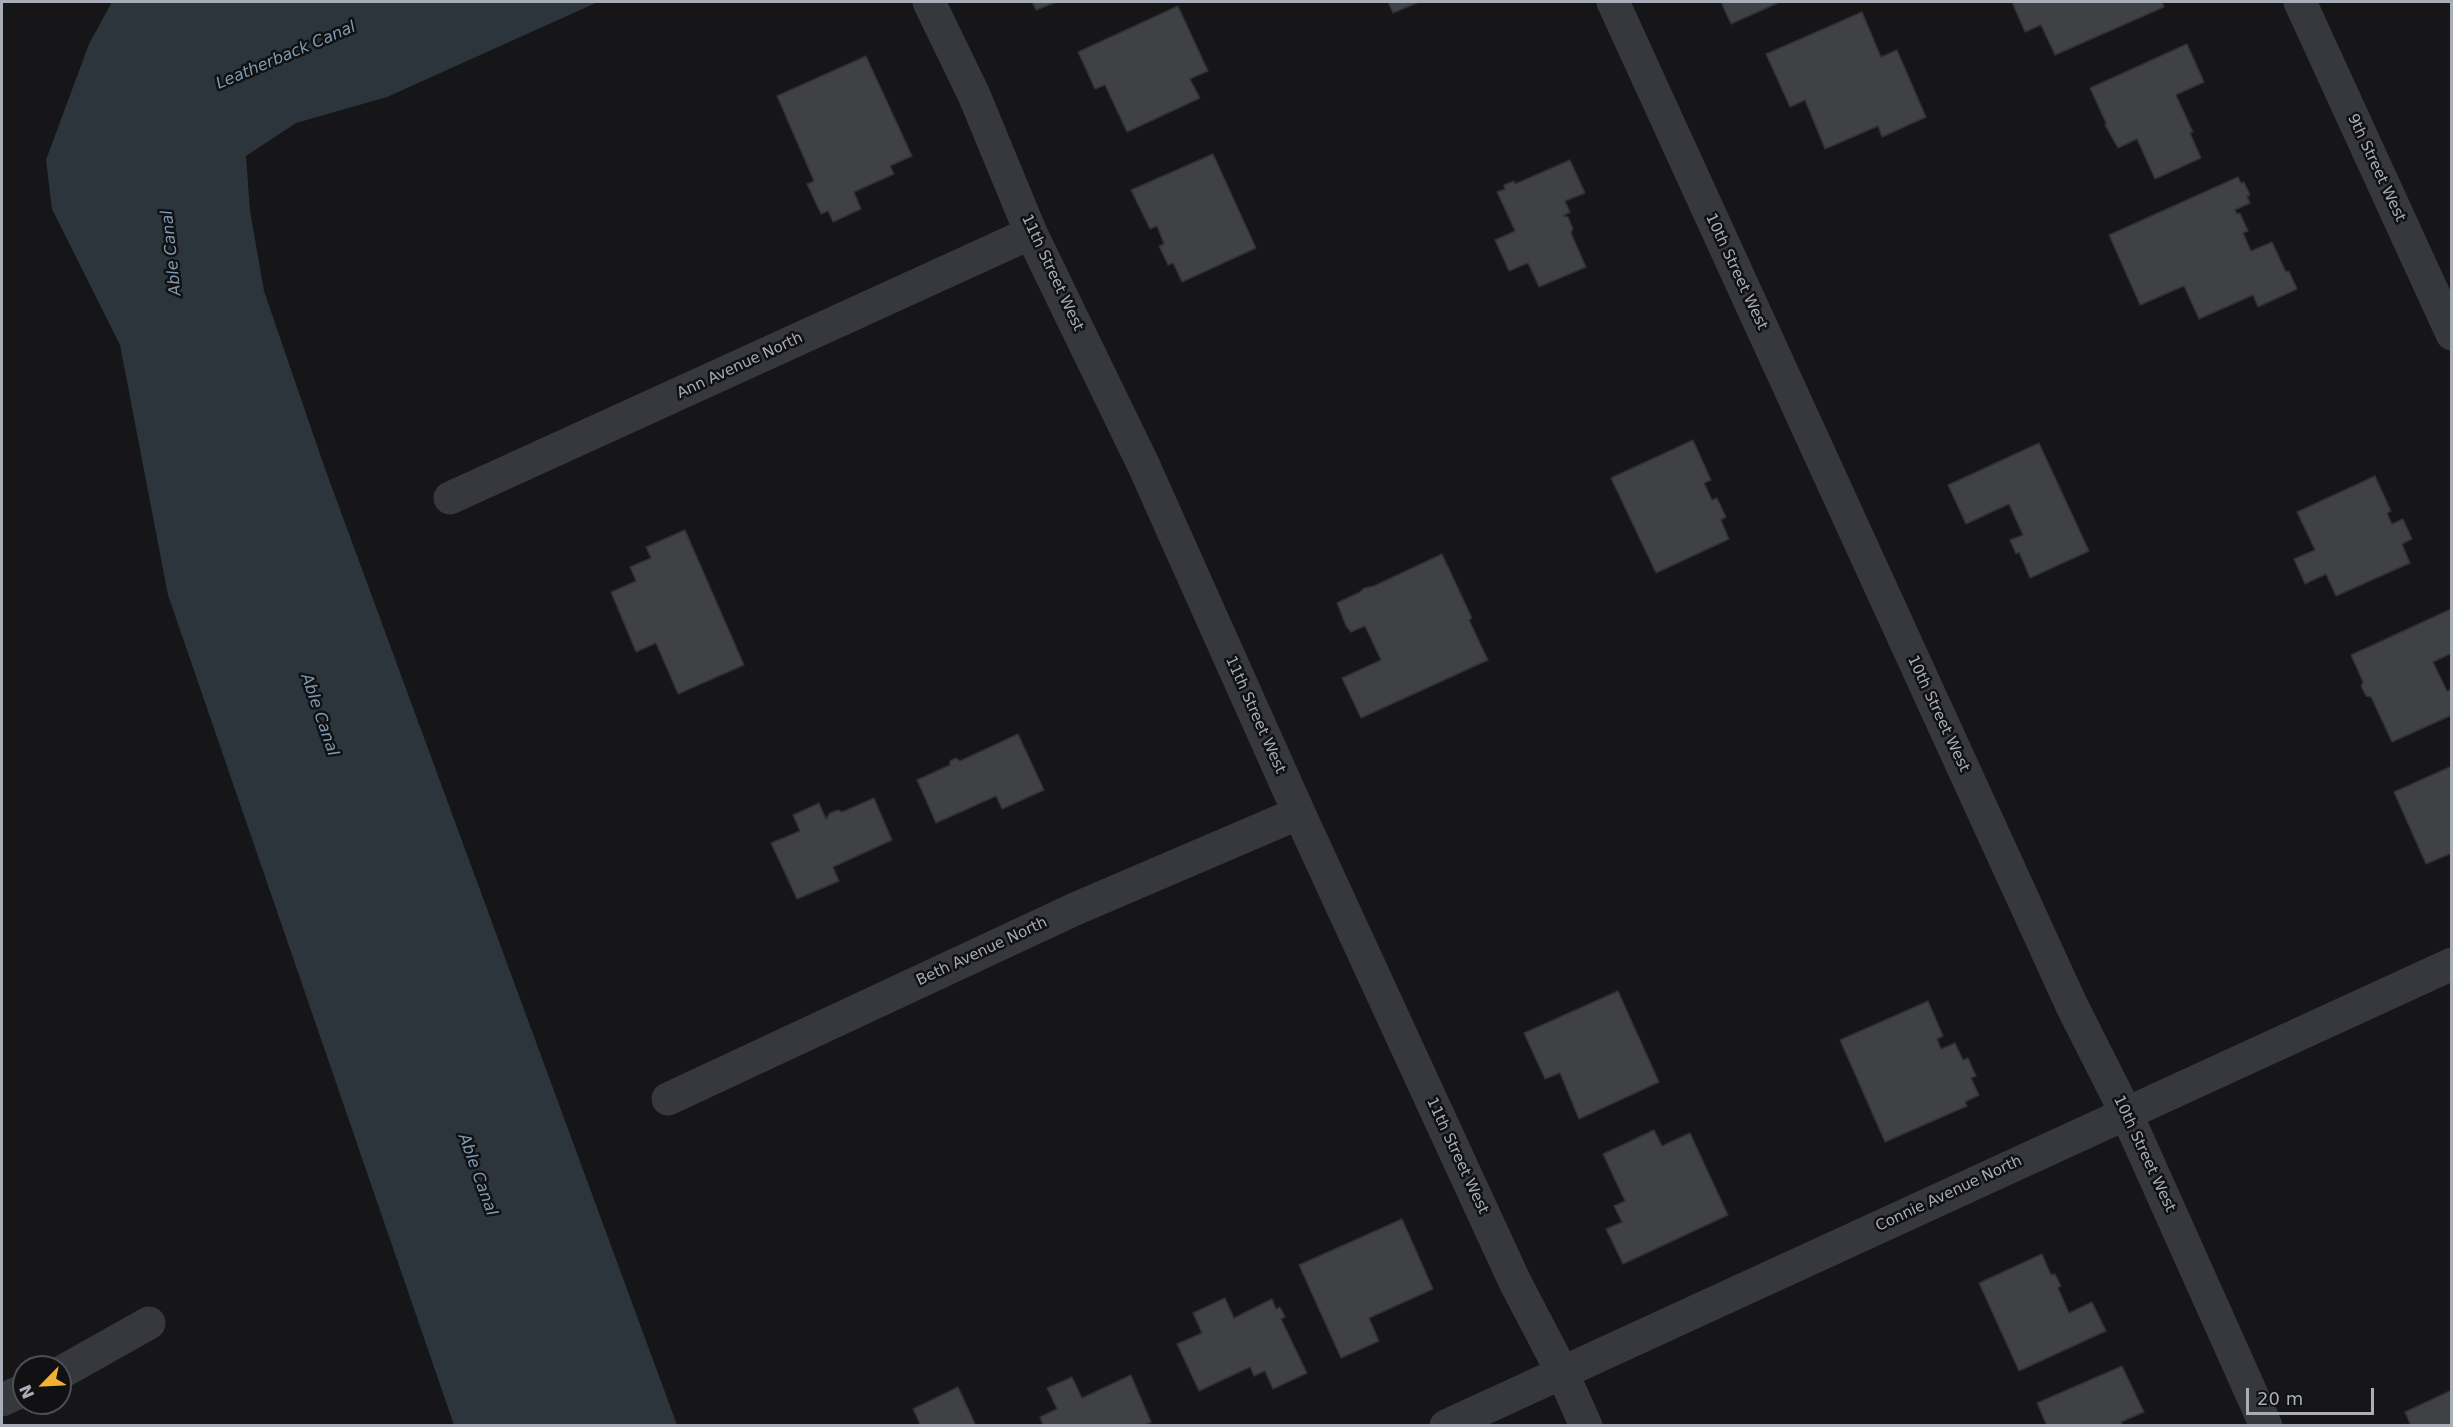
<!DOCTYPE html>
<style>
body{margin:0}
#map{position:relative;width:2453px;height:1427px;overflow:hidden;background:#161618;font-family:"DejaVu Sans",sans-serif}
canvas{display:block}
.frame{position:absolute;inset:0;border:3px solid #a8adb8;pointer-events:none}
.north{position:absolute;left:12px;top:1355px;width:60px;height:60px;box-sizing:border-box;background:#111113;border:2px solid #4d4f55;border-radius:50%;rotate:246deg;font-size:16px;font-weight:700;line-height:24px;text-align:center;color:#a8adb8}
.north::after{content:'';display:block;margin:auto;width:21px;height:27px;background:#f2b134;clip-path:polygon(50% 0,100% 100%,50% 72%,0 100%)}
.scale{position:absolute;left:2246px;top:1388px;width:128px;height:27px;box-sizing:border-box;border:3px solid #a8adb8;border-top:0;padding-left:8px;font-size:18px;line-height:21px;white-space:nowrap;color:#a8adb8;-webkit-text-stroke:4px #111113;paint-order:stroke}
</style>
<div id="map">
<canvas width="2453" height="1427"></canvas>
<div class="frame"></div>
<div class="north">N</div>
<div class="scale">20 m</div>
</div>
<script>
const ctx = document.querySelector('canvas').getContext('2d');
ctx.lineJoin = 'round';
function fillPath(path, color) {
  ctx.fillStyle = color;
  ctx.fill(path, 'evenodd');
}
function poly(rows) {
  const path = new Path2D();
  for (const r of rows) {
    path.moveTo(r[0], r[1]);
    for (let i = 2; i < r.length; i += 2) path.lineTo(r[i], r[i + 1]);
  }
  return path;
}
function stroke(path, color, width, dash) {
  ctx.strokeStyle = color;
  ctx.lineWidth = width;
  ctx.lineCap = dash ? 'butt' : 'round';
  ctx.setLineDash(dash || []);
  ctx.stroke(path);
}
function write(font, color, halo, rows, align = 'center') {
  ctx.font = font + ' "DejaVu Sans",sans-serif';
  ctx.lineWidth = 5;
  ctx.setLineDash([]);
  ctx.textBaseline = 'middle';
  ctx.strokeStyle = halo;
  ctx.fillStyle = color;
  for (const [text, x, y, turn = 0] of rows) {
    ctx.save();
    ctx.translate(x, y);
    ctx.rotate((+turn || 0) * Math.PI / 180);
    ctx.textAlign = isNaN(turn) ? turn : align;
    if (halo) ctx.strokeText(text, 0, 0);
    ctx.fillText(text, 0, 0);
    ctx.restore();
  }
}
fillPath(poly([
 [112,2,598,2,387,97,296,123,246,156,250,211,264,291,324,466,677,1425,454,1425,168,595,120,345,52,209,46,160,89,44]
]), '#2c353c');
const building = poly([
 [1032,2,1056,2,1036,10,1032,2],
 [1388,2,1419,2,1393,13,1388,2],
 [1721,2,1780,2,1731,24,1721,2],
 [2012,2,2162,2,2164,7,2055,55,2041,25,2025,32,2012,2],
 [1178,6,1208,71,1190,79,1200,98,1127,132,1105,85,1095,89,1078,52,1178,6],
 [1862,12,1881,57,1897,50,1926,117,1882,137,1878,126,1825,149,1805,100,1790,107,1766,54,1862,12],
 [2187,44,2204,82,2176,95,2193,132,2190,133,2201,158,2155,179,2137,139,2118,148,2105,125,2106,123,2090,88,2187,44],
 [866,56,912,156,890,166,894,174,854,192,861,209,833,222,828,211,821,214,807,184,814,181,777,96,866,56],
 [1213,154,1256,248,1182,282,1173,263,1168,265,1159,246,1164,244,1157,226,1150,229,1131,190,1213,154],
 [1570,160,1585,193,1565,201,1570,212,1563,216,1568,217,1573,229,1571,233,1586,267,1539,287,1528,263,1509,271,1495,240,1515,231,1497,192,1505,189,1504,185,1514,181,1515,184,1570,160],
 [2238,177,2241,183,2244,182,2250,195,2247,196,2250,203,2235,210,2237,214,2240,213,2248,231,2243,233,2251,251,2272,242,2286,272,2289,271,2297,289,2258,307,2253,295,2199,319,2184,286,2140,305,2109,235,2238,177],
 [1693,440,1711,480,1704,483,1712,500,1717,498,1726,517,1721,520,1729,539,1656,573,1611,478,1693,440],
 [2039,443,2089,551,2030,578,2019,552,2016,554,2010,540,2023,535,2009,504,1966,524,1948,485,2039,443],
 [2375,476,2391,511,2387,513,2392,524,2403,519,2412,539,2402,544,2410,563,2336,596,2326,574,2305,584,2294,559,2315,550,2297,512,2375,476],
 [685,530,744,665,678,694,656,643,636,652,611,592,636,581,630,567,651,558,646,547,685,530],
 [1442,554,1472,618,1469,620,1488,660,1361,718,1342,678,1381,660,1365,626,1351,632,1346,626,1337,603,1360,592,1364,588,1374,586,1442,554],
 [2451,609,2452,653,2433,662,2447,691,2452,689,2452,715,2392,742,2371,697,2366,696,2361,686,2363,682,2351,655,2451,609],
 [1018,734,1044,790,1002,809,996,796,936,823,917,780,950,765,950,761,956,758,960,761,1018,734],
 [2452,766,2452,853,2426,864,2394,792,2452,766],
 [874,798,892,840,833,867,839,881,797,899,771,843,800,831,793,815,819,803,826,819,830,813,838,810,842,812,874,798],
 [1618,991,1659,1082,1579,1119,1560,1073,1545,1079,1524,1033,1618,991],
 [1928,1001,1943,1036,1937,1039,1941,1049,1955,1043,1963,1060,1968,1058,1976,1076,1971,1078,1979,1095,1965,1102,1967,1106,1885,1142,1840,1040,1928,1001],
 [1654,1130,1662,1146,1690,1133,1728,1215,1623,1264,1606,1229,1622,1222,1614,1206,1625,1201,1603,1154,1654,1130],
 [1402,1219,1433,1289,1369,1318,1379,1341,1341,1358,1299,1265,1402,1219],
 [2042,1254,2051,1275,2055,1274,2061,1286,2058,1288,2069,1313,2092,1302,2106,1331,2019,1371,1979,1283,2042,1254],
 [1225,1298,1234,1318,1272,1299,1276,1309,1280,1307,1285,1317,1281,1319,1307,1373,1273,1389,1265,1371,1254,1376,1250,1367,1199,1391,1177,1344,1202,1333,1193,1313,1225,1298],
 [2122,1366,2144,1412,2121,1422,2123,1426,2047,1426,2037,1403,2122,1366],
 [1131,1375,1151,1422,1143,1426,1043,1426,1040,1417,1057,1409,1047,1388,1072,1377,1082,1398,1131,1375],
 [958,1387,976,1426,921,1426,913,1409,958,1387],
 [2452,1390,2452,1426,2411,1426,2405,1412,2452,1390]
]);
fillPath(building, '#404145');
stroke(building, '#303034', 1.5);
stroke(poly([
 [929,2,974,95,1031,233,1143,464,1299,813,1515,1282,1562,1372,1586,1426],
 [1613,2,2072,1006,2126,1113,2266,1426],
 [2300,2,2452,334],
 [450,498,1031,233],
 [668,1099,1075,909,1299,813],
 [60,1373,149,1323],
 [2,1400,24,1390],
 [1446,1426,2452,964]
]), '#37383d', 33);
write('15px', '#a8adb8', '#111113', [
 ["9th Street West",2376,168,65],
 ["10th Street West",1736,272,65],
 ["11th Street West",1052,273,65],
 ["Ann Avenue North",740,366,-25],
 ["10th Street West",1938,714,65],
 ["11th Street West",1255,715,66],
 ["Beth Avenue North",982,952,-25],
 ["10th Street West",2144,1154,65],
 ["11th Street West",1457,1156,65],
 ["Connie Avenue North",1949,1194,-25]
]);
write('italic 16px', '#7f9bb3', '#111113', [
 ["Leatherback Canal",286,56,-23],
 ["Able Canal",172,253,-96],
 ["Able Canal",319,715,71],
 ["Able Canal",477,1175,70]
]);
</script>
